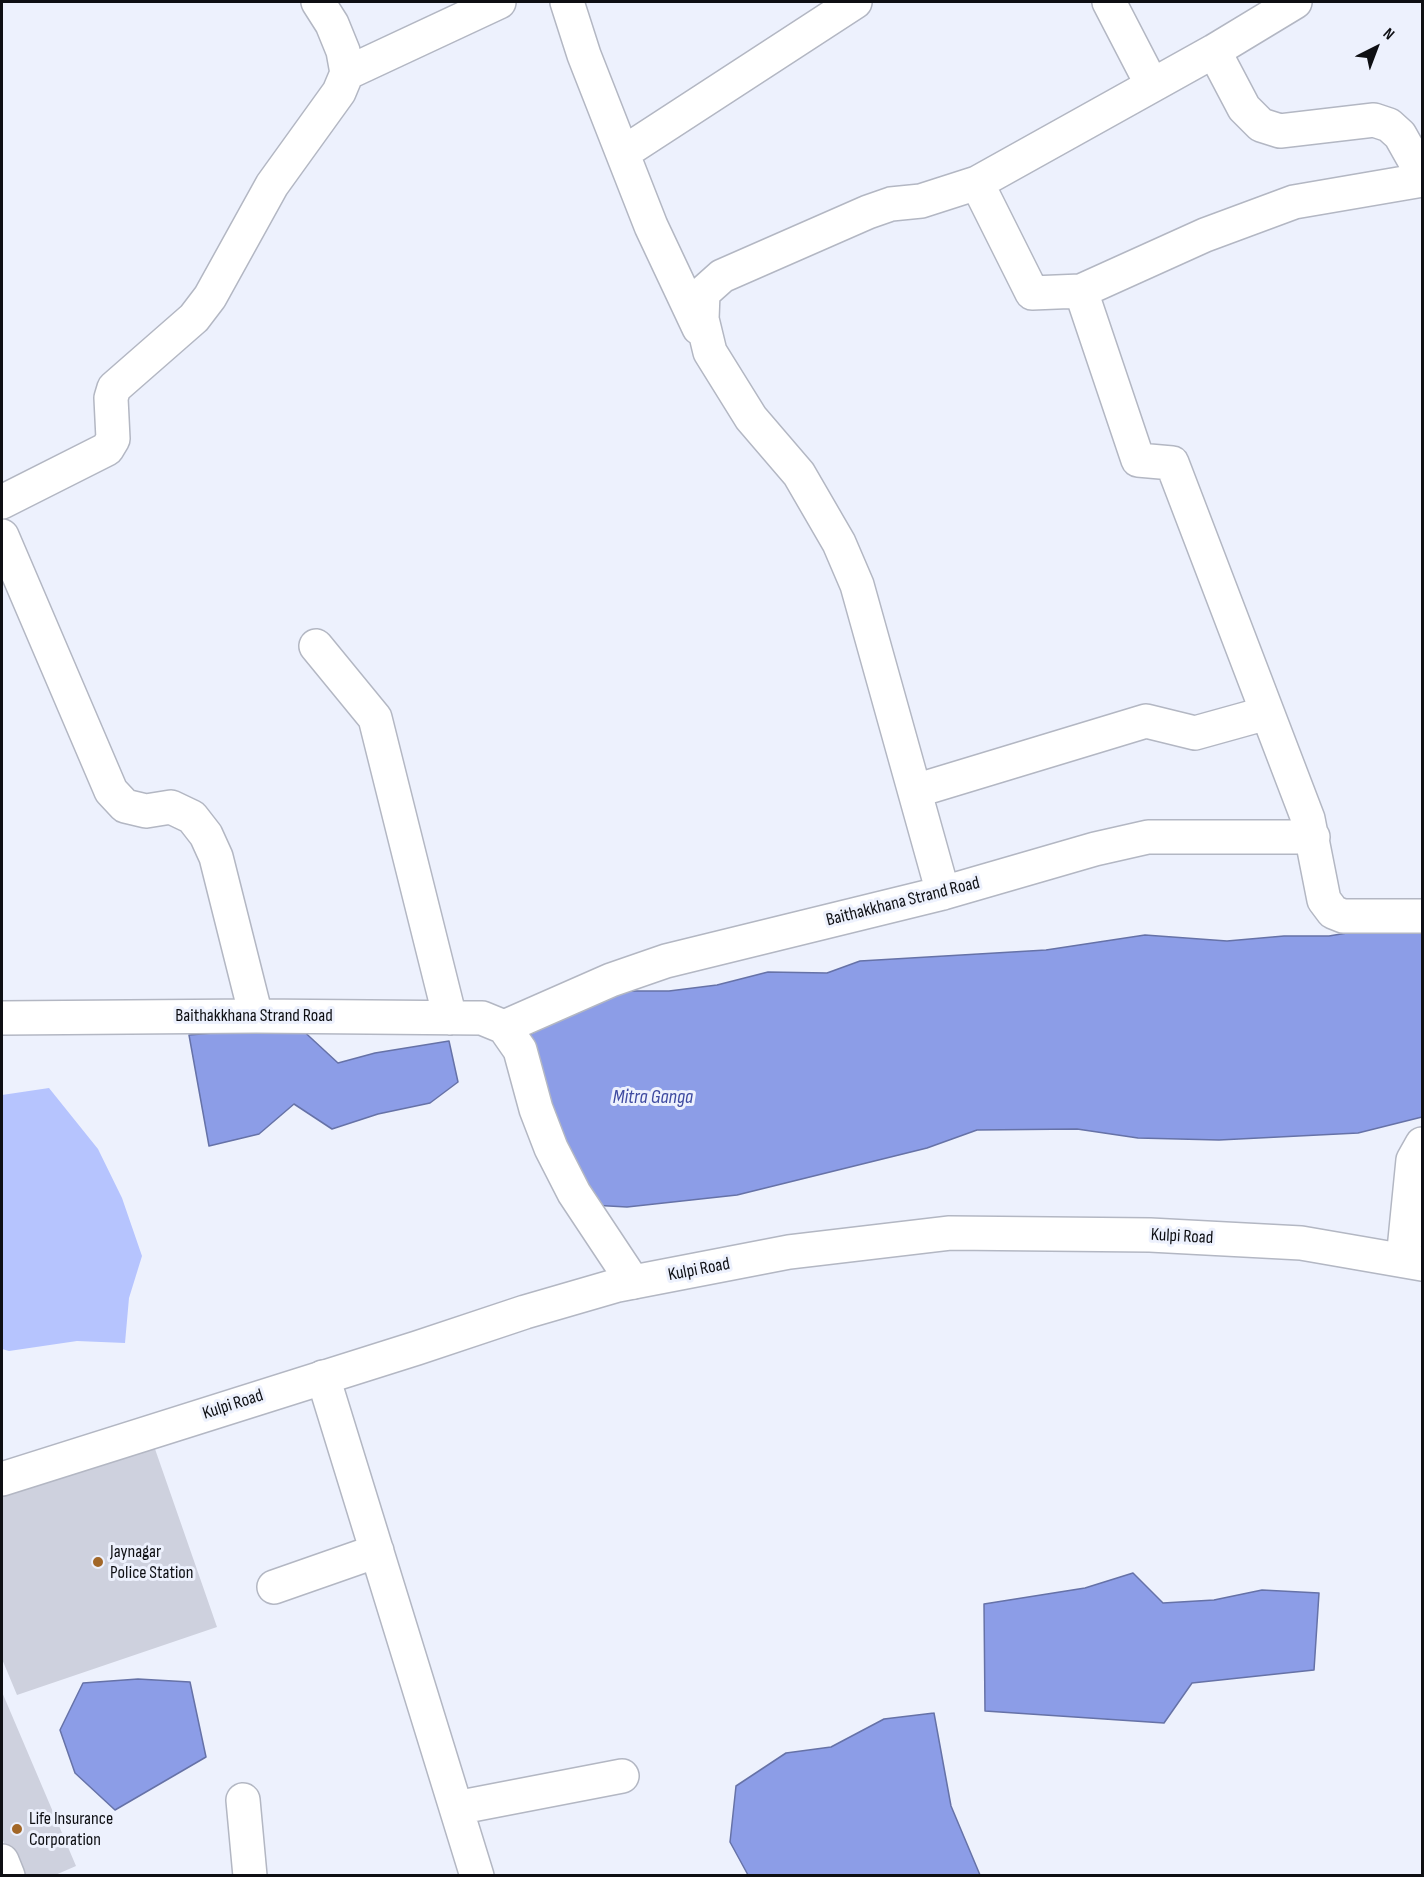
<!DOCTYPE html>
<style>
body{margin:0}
#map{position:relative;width:1424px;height:1877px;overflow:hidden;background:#edf1fd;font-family:"Sofia Sans Condensed",sans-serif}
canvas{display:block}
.frame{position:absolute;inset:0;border:3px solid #0e0f13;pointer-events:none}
.north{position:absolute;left:1346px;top:18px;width:60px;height:60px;-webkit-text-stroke:4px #edf1fd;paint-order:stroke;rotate:42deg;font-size:16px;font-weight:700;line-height:24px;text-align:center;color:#0e0f13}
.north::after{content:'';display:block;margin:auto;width:21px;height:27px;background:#0e0f13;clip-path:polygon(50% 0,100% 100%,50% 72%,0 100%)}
</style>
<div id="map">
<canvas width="1424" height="1877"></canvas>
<div class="frame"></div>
<div class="north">N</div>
</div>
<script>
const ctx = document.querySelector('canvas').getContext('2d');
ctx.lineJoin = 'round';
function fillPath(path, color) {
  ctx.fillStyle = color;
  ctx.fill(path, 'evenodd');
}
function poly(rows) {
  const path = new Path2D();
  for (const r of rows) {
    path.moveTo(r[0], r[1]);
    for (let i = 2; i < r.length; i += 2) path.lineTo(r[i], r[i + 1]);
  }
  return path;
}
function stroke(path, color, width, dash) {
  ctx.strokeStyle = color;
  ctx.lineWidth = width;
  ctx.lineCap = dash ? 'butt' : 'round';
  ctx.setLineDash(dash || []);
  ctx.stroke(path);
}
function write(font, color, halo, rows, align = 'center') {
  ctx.font = font + ' "Sofia Sans Condensed",sans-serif';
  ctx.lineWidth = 6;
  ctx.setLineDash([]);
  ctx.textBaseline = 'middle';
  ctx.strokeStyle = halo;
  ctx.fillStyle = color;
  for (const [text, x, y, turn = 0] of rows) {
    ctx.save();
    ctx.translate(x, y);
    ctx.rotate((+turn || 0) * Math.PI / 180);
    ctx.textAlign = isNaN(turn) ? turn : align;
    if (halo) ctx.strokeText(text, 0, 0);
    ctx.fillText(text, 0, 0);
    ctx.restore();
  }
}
fillPath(poly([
 [49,1088,98,1149,122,1198,142,1256,129,1298,125,1343,77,1341,9,1351,2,1349,2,1095]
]), '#b6c4fe');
const water = poly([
 [1407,923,1422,928,1422,1117,1358,1133,1219,1140,1138,1138,1077,1129,977,1130,927,1148,737,1195,627,1207,591,1205,551,1137,529,1035,603,991,669,991,717,985,768,972,827,973,860,961,1046,950,1145,935,1227,941,1284,936,1329,936,1407,923],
 [298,1026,338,1063,375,1053,449,1041,458,1082,430,1103,378,1114,332,1129,294,1104,259,1134,209,1146,189,1035,298,1026],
 [1133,1573,1163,1603,1214,1600,1262,1590,1319,1593,1314,1670,1192,1683,1164,1723,985,1711,984,1604,1085,1588,1133,1573],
 [138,1679,190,1682,206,1757,115,1810,75,1773,60,1730,83,1683,138,1679],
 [934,1713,951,1806,980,1875,748,1875,730,1842,736,1786,786,1753,831,1747,884,1719,934,1713]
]);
fillPath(water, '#8c9de7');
stroke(water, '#6672a7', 1.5);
fillPath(poly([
 [155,1449,217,1627,17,1695,2,1659,2,1496],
 [2,1692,76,1866,53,1876,17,1876,2,1838]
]), '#ced1de');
const minor = poly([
 [567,2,584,55,651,226,699,328],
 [1109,2,1152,85],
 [1214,51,1244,108,1261,125,1280,131,1374,120,1389,125,1400,135,1422,174],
 [347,73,499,2],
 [623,153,855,2],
 [977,183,1032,293,1081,291,1138,460,1172,463,1308,819,1324,900,1333,912,1343,916,1422,916],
 [1081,291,1205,235,1294,202,1422,180],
 [2,502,107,449,113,439,111,398,114,388,194,318,210,297,272,185,339,92,347,73,343,51,332,24,318,2],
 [2,536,111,791,125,806,146,811,171,807,192,817,206,835,216,857,256,1016],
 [316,646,375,718,450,1018],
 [915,791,1146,721,1195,733,1267,713],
 [943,893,857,585,839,543,799,474,751,418,710,352,702,319,703,293,722,276,868,212,891,204,921,201,977,183,1214,51,1295,2],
 [2,1018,256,1016,482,1018,504,1027,520,1050,536,1109,551,1148,574,1193,633,1282],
 [504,1027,611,980,666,961,943,893,1095,849,1148,837,1313,837],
 [1403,1260,1413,1160,1422,1144],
 [323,1377,477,1876],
 [274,1587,377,1551],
 [243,1800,250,1876],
 [456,1808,622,1776]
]);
const secondary = poly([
 [2,1861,8,1876]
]);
const primary = poly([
 [2,1479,417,1348,525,1312,618,1285,789,1252,950,1233,1150,1235,1301,1243,1422,1264]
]);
stroke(minor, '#b3b7c3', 36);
stroke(secondary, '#b3b7c3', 36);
stroke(primary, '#b3b7c3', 36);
stroke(minor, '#fff', 33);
stroke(secondary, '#fff', 33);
stroke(primary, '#fff', 33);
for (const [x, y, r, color] of [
 [98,1562,6,"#a26728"],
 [17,1829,6,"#a26728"]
]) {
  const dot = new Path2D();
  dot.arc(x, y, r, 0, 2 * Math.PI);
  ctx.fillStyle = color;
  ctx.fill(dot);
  stroke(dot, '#edf1fd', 2);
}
write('18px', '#0e0f13', '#edf1fd', [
 ["Baithakkhana Strand Road",903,902,-14],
 ["Baithakkhana Strand Road",254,1016],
 ["Kulpi Road",1182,1237,3],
 ["Kulpi Road",699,1270,-11],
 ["Kulpi Road",233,1405,-18]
]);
write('18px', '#0e0f13', '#edf1fd', [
 ["Jaynagar",110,1552],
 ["Police Station",110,1573],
 ["Life Insurance",29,1819],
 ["Corporation",29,1840]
], 'left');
write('italic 20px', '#3e4aa0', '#edf1fd', [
 ["Mitra Ganga",653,1098]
]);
</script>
